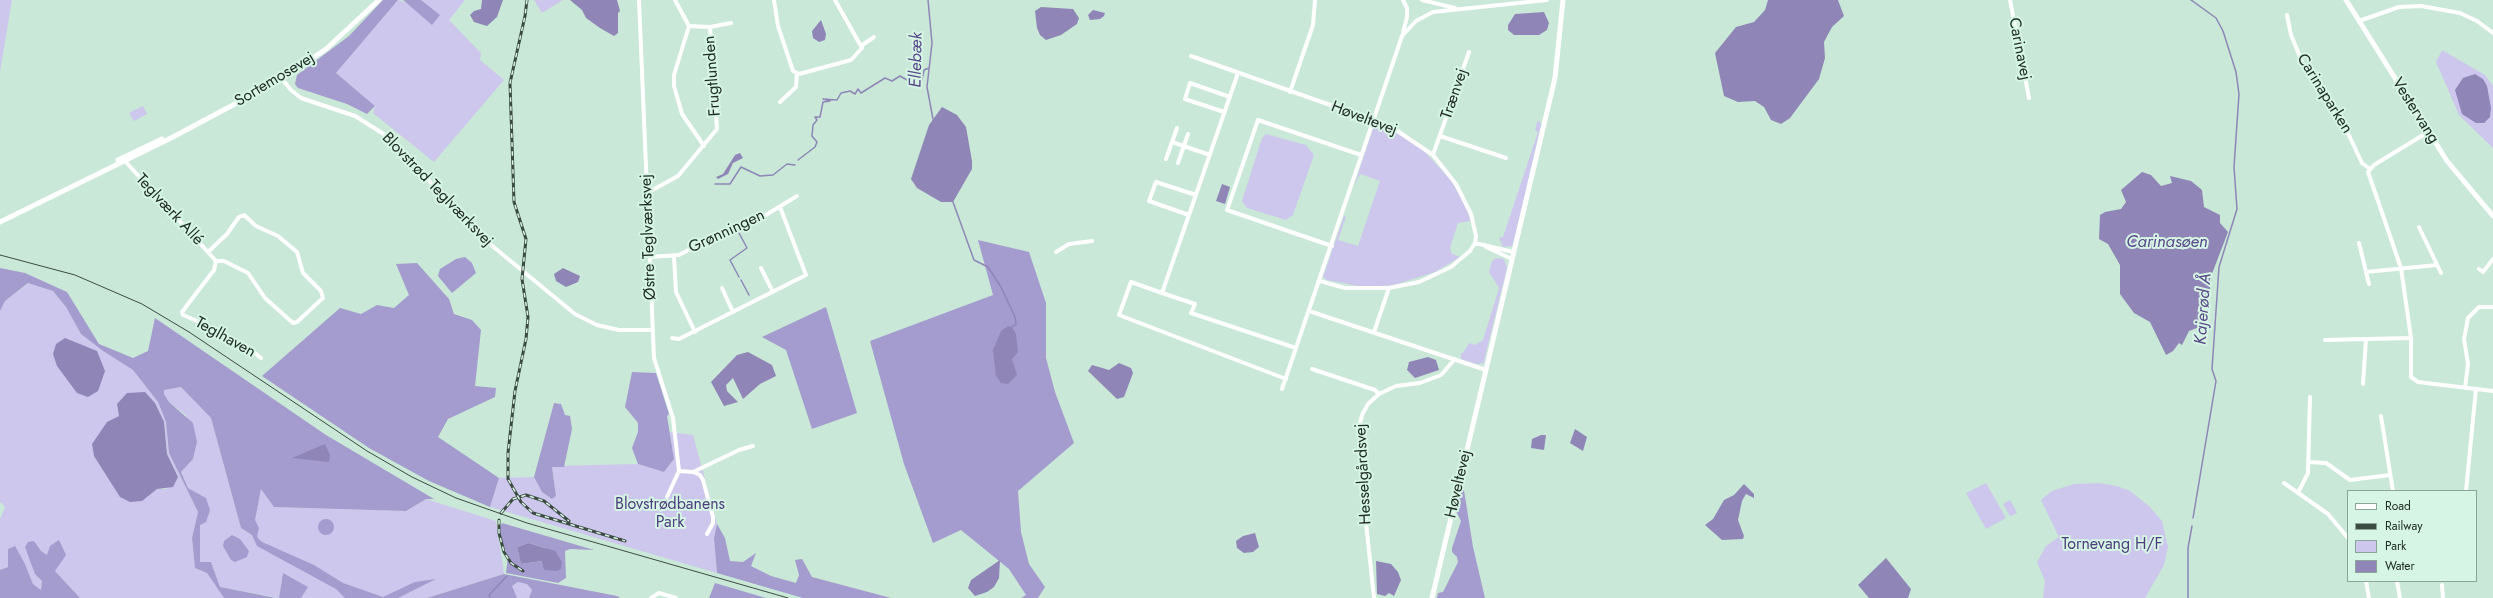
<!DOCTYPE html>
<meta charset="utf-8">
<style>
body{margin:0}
#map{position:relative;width:2493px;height:598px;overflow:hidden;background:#c9e8d7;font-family:Jost,sans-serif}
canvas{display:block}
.legend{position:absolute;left:2347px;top:490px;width:130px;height:92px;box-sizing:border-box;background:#d6f5e4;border:1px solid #8da598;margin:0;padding:5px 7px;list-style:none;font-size:12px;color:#202c25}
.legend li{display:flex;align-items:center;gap:8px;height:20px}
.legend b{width:20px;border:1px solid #8da598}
</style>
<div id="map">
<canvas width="2493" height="598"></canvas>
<ul class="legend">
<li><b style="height:5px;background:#fff"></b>Road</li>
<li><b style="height:5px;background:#3c4b42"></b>Railway</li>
<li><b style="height:11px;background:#cdc7ed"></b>Park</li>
<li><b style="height:11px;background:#8f86b7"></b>Water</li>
</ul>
</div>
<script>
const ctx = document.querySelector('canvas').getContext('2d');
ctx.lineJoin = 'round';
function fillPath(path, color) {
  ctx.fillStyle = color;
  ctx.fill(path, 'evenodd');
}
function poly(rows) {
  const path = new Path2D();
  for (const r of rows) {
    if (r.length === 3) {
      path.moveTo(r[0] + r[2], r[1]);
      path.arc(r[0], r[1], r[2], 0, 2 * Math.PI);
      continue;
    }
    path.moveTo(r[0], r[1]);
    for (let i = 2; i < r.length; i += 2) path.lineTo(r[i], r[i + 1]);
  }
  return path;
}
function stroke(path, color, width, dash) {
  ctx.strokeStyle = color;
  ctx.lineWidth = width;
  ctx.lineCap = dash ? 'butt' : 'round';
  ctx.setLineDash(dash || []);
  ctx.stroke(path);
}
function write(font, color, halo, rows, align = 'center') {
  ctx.font = font + ' Jost,sans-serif';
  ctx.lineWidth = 4;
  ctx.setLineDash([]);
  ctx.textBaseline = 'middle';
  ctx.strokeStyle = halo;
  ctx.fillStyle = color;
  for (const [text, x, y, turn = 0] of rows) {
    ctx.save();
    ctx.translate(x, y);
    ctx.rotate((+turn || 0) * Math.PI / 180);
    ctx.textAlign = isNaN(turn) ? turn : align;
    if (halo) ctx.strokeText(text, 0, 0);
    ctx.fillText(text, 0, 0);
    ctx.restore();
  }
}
fillPath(poly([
 [0,0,12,0,0,72],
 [398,0,439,15,421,0,465,0,449,20,481,53,480,60,504,80,434,162,373,113,375,106,336,73],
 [534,0,563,0,542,13],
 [2442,50,2485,75,2493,86,2493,148,2459,115,2436,62],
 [143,106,147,114,134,121,129,113],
 [1540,121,1541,125,1515,236,1512,246,1503,247,1499,238,1503,237,1538,132,1535,130,1537,122],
 [1378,124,1400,134,1421,148,1450,179,1462,199,1471,221,1458,223,1450,248,1452,254,1460,257,1435,272,1394,285,1364,287,1327,280,1323,277,1344,216,1346,217,1338,240,1358,246,1380,181,1360,174,1354,186,1374,126],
 [1266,134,1306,145,1314,155,1293,215,1286,220,1247,208,1242,201,1262,138],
 [1496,258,1504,259,1507,268,1484,361,1484,363,1477,364,1461,359,1461,353,1463,353,1469,343,1475,345,1483,340,1499,288,1489,272,1492,261],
 [29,283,53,291,66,307,81,334,103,351,133,370,158,402,166,422,169,453,198,512,192,538,195,568,207,573,224,598,80,598,55,571,47,555,41,551,34,541,35,574,42,581,41,590,33,584,25,564,8,549,8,567,0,570,0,519,5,507,0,502,0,311,5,301],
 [119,416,164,422,167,454,178,477,166,489,157,489,152,493,107,423],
 [181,387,211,418,241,528,252,535,261,488,274,507,406,511,426,499,496,521,504,574,427,598,301,598,307,587,283,573,279,598,220,587,211,562,200,562,200,524,206,498,188,488,181,472,193,459,197,442,186,415,169,402,164,394,164,390],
 [670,432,693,435,717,524,714,538,717,573,490,507,499,478,534,477,542,492,552,499,556,495,552,466,638,464,664,472,674,459],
 [1986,483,2006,518,1986,529,1966,493],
 [2099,483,2117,486,2130,491,2149,506,2162,521,2168,547,2164,565,2145,598,2043,598,2045,581,2037,562,2046,546,2059,537,2041,500,2052,491,2074,484],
 [2010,500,2017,513,2010,516,2003,504],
 [518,582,527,584,532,590,529,598,517,598,513,593,512,586]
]), '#cdc7ed');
fillPath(poly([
 [383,0,398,0,336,73,375,106,367,114,347,104,298,88,295,84,297,75,349,36],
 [403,0,421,0,440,15,432,25],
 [978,240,1029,252,1046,303,1046,358,1055,392,1074,443,1018,491,1021,532,1029,564,1045,587,1038,598,1021,598,1026,595,1009,569,961,530,933,543,904,464,870,341,993,295],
 [465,257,472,263,476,273,452,293,438,276,440,269,456,259],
 [417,263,449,299,454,314,472,320,481,330,475,386,496,388,495,397,448,419,438,437,499,478,490,507,429,481,369,448,262,376,340,308,361,314,377,305,394,308,409,295,396,264],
 [0,268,25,273,67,292,99,344,133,358,148,351,155,318,326,435,434,499,426,499,406,511,274,507,261,489,255,520,259,528,257,537,262,542,314,565,343,583,383,597,415,582,436,579,398,598,345,598,336,589,257,546,252,535,241,528,211,418,181,387,164,390,164,394,169,402,193,423,197,442,193,459,181,472,188,488,206,498,210,510,206,522,200,525,200,562,211,562,220,587,276,598,224,598,207,573,195,568,192,538,198,512,169,453,166,422,158,402,133,370,103,351,81,334,66,307,53,291,28,283,5,301,0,311],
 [826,307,857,413,812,429,786,350,762,337],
 [632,372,656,373,669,414,667,416,674,459,664,472,638,464,632,448,638,432,638,423,625,407],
 [554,403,561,404,565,415,570,416,572,429,564,467,552,467,556,496,552,499,542,492,534,477],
 [1463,484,1473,547,1485,598,1437,598,1438,593,1443,592,1458,562,1457,557,1452,552,1452,548,1461,521,1456,511,1460,486],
 [326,527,8],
 [502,523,577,545,594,550,570,549,565,551,566,578,558,583,506,573,508,557,501,539,500,527],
 [529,543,546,548,542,561,521,564,517,547],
 [717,524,725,538,730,561,743,562,756,553,751,566,771,576,796,583,799,575,795,560,802,559,812,577,891,598,803,598,717,573,714,538],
 [232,535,240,539,249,551,247,557,235,562,231,560,223,546,224,541],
 [59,540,66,555,55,571,80,598,0,598,0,570,8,567,8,549,15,546,25,564,33,584,41,590,42,581,35,574,25,547,28,542,34,541,41,551,47,555,50,546],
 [283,573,308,587,301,598,279,598],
 [504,574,617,596,620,598,529,598,532,590,527,584,518,582,512,586,517,598,427,598],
 [715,583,766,598,709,598]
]), '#a49bce');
fillPath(poly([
 [482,0,503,0,497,17,487,26,474,22,470,15,474,11,481,9],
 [570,0,617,0,620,11,618,13,618,33,614,36,600,28,586,18,582,10],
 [1768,0,1838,0,1844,16,1832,27,1824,42,1825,58,1819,79,1790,118,1781,124,1771,120,1764,107,1755,101,1738,102,1724,96,1715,53,1736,27,1754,22,1765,10],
 [1041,7,1073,9,1079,18,1077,24,1061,35,1046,40,1040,35,1037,28,1035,11],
 [1093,10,1105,13,1104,16,1100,19,1090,20,1088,15],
 [1544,12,1549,23,1547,30,1539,35,1514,35,1508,30,1508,25,1515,14],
 [821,20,826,34,825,40,819,42,813,38,812,31],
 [2475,74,2483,79,2487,86,2491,108,2490,117,2484,123,2476,123,2462,114,2455,90,2463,78],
 [942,107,957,115,966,127,972,161,972,169,953,202,941,202,917,188,911,179,929,125],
 [740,153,743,158,733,163,728,174,718,179,716,177,723,174,735,155],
 [2142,172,2151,175,2161,186,2172,183,2170,176,2191,181,2202,190,2204,207,2220,215,2220,223,2228,232,2210,279,2210,289,2197,311,2207,315,2202,326,2189,331,2182,345,2179,343,2173,351,2166,355,2150,322,2134,313,2120,294,2120,265,2108,244,2099,239,2100,215,2105,212,2121,209,2126,202,2121,190],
 [1222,184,1230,187,1225,204,1216,201],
 [563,268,580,276,578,282,566,287,556,281,554,274],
 [1008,326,1012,327,1016,334,1018,352,1012,359,1017,375,1008,384,1001,383,996,376,993,350,1001,331],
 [65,338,97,351,105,371,98,391,88,397,77,393,57,366,53,354,56,344],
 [748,352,772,365,776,376,760,384,743,399,733,378,726,385,727,391,738,402,724,406,711,382,737,355],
 [1428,357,1436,360,1439,370,1415,378,1407,370,1409,362],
 [1119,363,1131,368,1133,373,1124,397,1117,399,1088,371,1092,365,1109,370],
 [145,392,155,403,164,422,167,454,178,477,173,487,157,489,142,501,130,502,120,497,94,456,92,444,107,422,119,416,117,404,127,393],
 [1575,429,1587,437,1583,451,1570,443],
 [1541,435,1546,435,1544,450,1531,448,1532,439],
 [325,444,330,455,329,462,292,458],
 [1744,484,1754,494,1754,498,1746,494,1742,501,1738,520,1744,536,1743,539,1722,540,1705,525,1713,519,1724,500,1734,495],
 [1255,533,1259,547,1253,552,1244,553,1237,548,1236,541,1243,536],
 [529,543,555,551,562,562,561,569,557,571,544,570,542,561,521,564,517,547],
 [1886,558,1911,589,1908,598,1869,598,1858,585],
 [1000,560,999,578,994,587,987,592,975,596,968,588,971,580],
 [1376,561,1391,564,1398,572,1401,580,1394,596,1389,593,1385,596,1377,594]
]), '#8f86b7');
stroke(poly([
 [928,0,932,43,927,87,933,119],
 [2191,0,2216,18,2223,31,2236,72,2239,94,2234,167,2237,209,2219,267,2212,369,2216,381,2193,518],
 [798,160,815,147,817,142,812,136,813,125,817,120,815,117,820,117,823,102,830,101,823,99,837,100,841,93,850,91,855,94,858,89,861,93,885,78,892,81,900,76,907,80,916,74,922,80,924,70,929,68],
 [715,184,730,184,741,167,760,176,773,175,787,164,795,165],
 [953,202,974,260,988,267,1001,287,1015,317,1016,324,1012,327],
 [739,233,747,248,730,260,739,277],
 [741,280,749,295],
 [490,598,489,595,507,576],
 [2188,598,2188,548,2192,526]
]), '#8f86b7', 1.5);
stroke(poly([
 [639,0,654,358,673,418,679,471,693,472,700,475,703,480,713,517,713,523,707,534],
 [675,0,689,26,710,27,731,23],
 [774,0,778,26,793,71,799,74,851,60,862,48,835,0],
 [1403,0,1407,8,1407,17,1403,33],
 [1422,0,1455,8],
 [2010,0,2029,98],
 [2287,15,2291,35,2305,69,2345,127,2362,163,2370,169],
 [2359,21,2399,7,2421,6,2460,13,2477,21,2493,33],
 [689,26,674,75,674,86,682,114,704,146],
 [861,46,874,37],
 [1191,56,1390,126,1433,155,1456,184,1471,214,1476,236,1475,243,1470,251,1451,267,1419,282,1389,288,1345,288,1320,281],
 [1238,73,1162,293,1131,282,1119,315,1286,379],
 [282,79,291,90,301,98,355,116,390,138,406,154,468,226,575,314,597,325,619,330,652,330],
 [1290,92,1313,25,1315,0],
 [780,102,796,87,797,73],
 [1224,112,1185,99,1190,83,1230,97],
 [2428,132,2374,165,2368,172,2401,268,2411,338,2411,377,2418,382,2493,391],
 [1440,136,1506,158],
 [1172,142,1210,155],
 [1433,155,1469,52],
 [1166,159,1177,128],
 [124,160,216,261],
 [1178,163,1188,134],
 [647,193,678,176,717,129,710,27],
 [1189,215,1149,201,1156,182,1196,195],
 [2419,227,2441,273],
 [1475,243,1513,252],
 [2359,243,2369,284],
 [1332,246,1227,210,1258,120,1361,155],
 [1486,247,1512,259],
 [209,251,227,234,239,217,244,215,256,226,278,236,297,252,303,273,321,291,323,298,297,322,293,323,265,298,248,273,224,261,216,261],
 [1056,252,1069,244,1092,241],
 [650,257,679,255,725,231,751,224,797,196],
 [674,257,676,292,695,332],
 [216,261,214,270,182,312,183,315,204,324,211,332,250,349,261,358],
 [761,268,773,292],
 [2479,269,2483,272,2493,259],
 [2366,272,2437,265],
 [722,288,733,312],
 [1162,293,1195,304,1191,313,1296,348],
 [1309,311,1486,370],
 [1374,332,1389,288],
 [672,338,679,339,806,275,780,207],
 [2325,340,2366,339],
 [1312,369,1375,390,1379,394],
 [2363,384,2366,339,2411,338],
 [2465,388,2468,364,2464,339,2468,318,2479,307,2493,307],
 [1282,389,1402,36,1416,21,1433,12,1547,0],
 [2381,416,2393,491],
 [2308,462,2326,463,2350,480,2390,475],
 [693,472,739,450,753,446],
 [2284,483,2328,514,2348,538],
 [2466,491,2476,389],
 [2298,493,2308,473,2310,397],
 [667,497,679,471],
 [2366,581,2369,598],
 [2397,581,2400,598],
 [2442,585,2443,598],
 [651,598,659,593,676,598],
 [1374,598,1366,523,1364,471,1359,427,1362,415,1368,404,1379,394,1396,386,1420,383,1441,375,1455,359]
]), '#fff', 4);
stroke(poly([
 [2346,0,2447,161,2493,216],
 [118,160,162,139],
 [0,222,171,138,282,79,326,49,379,0],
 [1432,598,1555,78,1563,0]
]), '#fff', 5);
stroke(poly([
 [0,255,75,275,142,304,189,332,367,451,412,477,456,498,527,523,788,598]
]), '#3c4b42', 1);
const rail = poly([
 [527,0,525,16,510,83,514,202,526,239,522,279,528,317,526,339,515,391,508,453,508,479,521,502,533,513,625,541],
 [501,513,513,499,526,495,544,501,569,521],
 [499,520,499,533,504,552,511,563,523,571]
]);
stroke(rail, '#3c4b42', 3);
stroke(rail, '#d6f5e4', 1.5, [4.5]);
write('16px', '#202c25', '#d6f5e4', [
 ["Carinavej",2019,49,79],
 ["Frugtlunden",713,76,-94],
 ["Sortemosevej",275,80,-31],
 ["Trænvej",1455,94,-71],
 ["Carinaparken",2324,94,58],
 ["Vestervang",2415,111,58],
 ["Høveltevej",1364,119,21],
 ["Blovstrød Teglværksvej",437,190,46],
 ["Teglværk Allé",169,210,47],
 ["Grønningen",727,232,-25],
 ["Østre Teglværksvej",649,237,-92],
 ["Teglhaven",225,338,29],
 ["Hesselgårdsvej",1364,474,-93],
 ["Høveltevej",1459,484,-77]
]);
write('16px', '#4c3d7c', '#d6f5e4', [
 ["Blovstrødbanens",670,505],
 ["Park",670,523],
 ["Tornevang H/F",2112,545]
]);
write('italic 17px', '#584989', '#d6f5e4', [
 ["Ellebæk",917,60,-89],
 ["Carinasøen",2167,243],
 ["Kajerød Å",2204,309,-86]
]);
</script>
